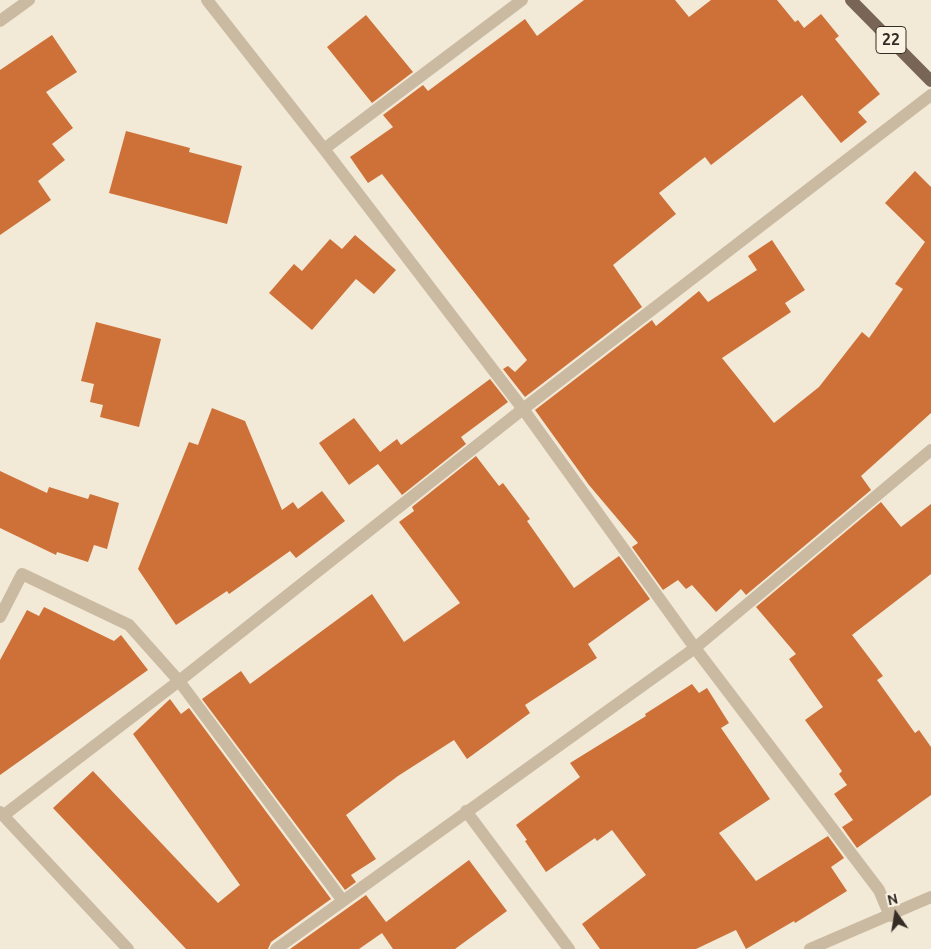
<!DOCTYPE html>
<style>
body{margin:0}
#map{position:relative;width:931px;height:949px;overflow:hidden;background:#f2e9d6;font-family:Ubuntu,sans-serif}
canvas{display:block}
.north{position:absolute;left:871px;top:889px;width:50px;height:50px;-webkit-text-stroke:4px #faf2e3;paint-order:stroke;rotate:347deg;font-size:14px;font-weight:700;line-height:20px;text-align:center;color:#352c25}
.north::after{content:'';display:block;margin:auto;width:18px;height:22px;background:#352c25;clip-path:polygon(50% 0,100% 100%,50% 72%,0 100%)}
</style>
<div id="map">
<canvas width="931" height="949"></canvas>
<div class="north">N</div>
</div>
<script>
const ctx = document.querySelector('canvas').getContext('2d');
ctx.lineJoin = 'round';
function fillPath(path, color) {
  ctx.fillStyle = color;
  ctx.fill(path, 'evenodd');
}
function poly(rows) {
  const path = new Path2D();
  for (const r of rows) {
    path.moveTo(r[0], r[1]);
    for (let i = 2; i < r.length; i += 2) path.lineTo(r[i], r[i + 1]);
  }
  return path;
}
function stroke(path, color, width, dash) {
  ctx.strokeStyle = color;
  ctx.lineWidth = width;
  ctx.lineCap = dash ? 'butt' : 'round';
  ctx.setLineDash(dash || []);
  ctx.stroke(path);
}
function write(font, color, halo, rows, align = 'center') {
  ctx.font = font + ' Ubuntu,sans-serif';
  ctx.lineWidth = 4;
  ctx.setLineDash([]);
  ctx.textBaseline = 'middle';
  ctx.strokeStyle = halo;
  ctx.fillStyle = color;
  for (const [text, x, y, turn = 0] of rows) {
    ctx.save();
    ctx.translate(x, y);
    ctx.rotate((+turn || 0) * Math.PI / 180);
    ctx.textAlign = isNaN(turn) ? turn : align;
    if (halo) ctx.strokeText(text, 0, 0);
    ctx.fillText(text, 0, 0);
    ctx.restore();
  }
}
fillPath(poly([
 [584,0,675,0,689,17,711,0,777,0,795,22,798,20,804,28,821,14,839,36,835,39,880,94,858,112,867,122,841,143,802,95,711,165,705,157,659,193,676,214,613,265,642,307,525,397,503,369,508,366,515,372,527,360,382,174,368,183,350,157,393,127,383,115,423,85,428,91,525,19,537,36],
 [366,15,413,72,372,103,327,47],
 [52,35,77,72,46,92,73,128,52,144,65,160,38,181,51,200,0,235,0,70],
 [126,131,190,148,189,152,242,166,227,224,109,193],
 [915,171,931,187,931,413,861,476,871,490,746,595,741,589,716,612,692,585,686,589,678,580,663,590,632,547,638,543,589,485,535,410,652,320,656,326,699,291,708,302,757,270,748,256,772,240,805,290,785,303,791,312,722,358,774,423,819,387,862,332,869,338,903,289,895,284,925,242,885,203],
 [355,235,396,270,374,294,356,279,312,330,269,293,294,264,302,271,330,239,342,249],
 [96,322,161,339,139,427,100,417,103,405,90,402,94,384,81,381],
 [490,379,508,402,461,437,466,444,402,495,378,464,349,485,319,443,354,418,380,452,397,439,401,445],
 [212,408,245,421,282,510,293,502,298,509,322,491,345,521,296,558,290,551,229,594,227,591,176,625,138,569,189,442,198,445],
 [476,456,499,486,503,483,530,519,527,521,574,588,619,556,650,599,588,644,597,658,525,705,530,713,467,759,454,740,398,776,346,815,376,859,351,875,356,882,345,890,202,699,241,671,250,684,372,594,404,642,460,603,399,522,414,511,412,507],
 [0,471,47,493,49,487,88,499,90,494,119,503,107,549,94,545,88,562,57,552,56,555,0,528],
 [881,502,901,527,931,504,931,574,852,635,883,676,877,680,915,733,919,730,931,747,931,795,857,848,842,827,853,820,834,794,847,785,839,774,842,771,805,720,823,707,789,659,796,654,756,607],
 [44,607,114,641,121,635,148,670,0,775,0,660,27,610,39,616],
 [692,684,699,693,707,688,729,723,721,728,770,799,719,833,756,881,828,836,844,858,831,867,847,891,795,923,794,921,746,949,736,930,696,949,600,949,582,924,646,875,612,830,597,841,595,838,546,872,525,841,527,840,516,825,580,777,570,763,646,716,645,714],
 [170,699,181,714,189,708,331,899,271,942,268,949,186,949,53,808,93,771,218,903,240,885,133,734],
 [469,860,507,911,455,949,393,949,382,933,359,949,290,949,366,895,386,922]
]), '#cd7139');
stroke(poly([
 [207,0,324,149,523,409,695,648,879,890,890,916],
 [0,21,29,0],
 [324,149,522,0],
 [0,617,22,574,129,625,179,681,343,901],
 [466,811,569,949],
 [0,812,128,949],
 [4,815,179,681,523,409,931,95],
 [276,949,695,648,931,450],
 [810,949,931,897]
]), '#cbbaa2', 12);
stroke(poly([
 [851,0,931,81]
]), '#786555', 12);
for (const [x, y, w] of [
 [891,40,30]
]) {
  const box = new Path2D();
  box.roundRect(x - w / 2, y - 13.5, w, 27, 4);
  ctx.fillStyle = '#faf2e3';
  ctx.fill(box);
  stroke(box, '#352c25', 1);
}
write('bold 16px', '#352c25', null, [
 ["22",891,40]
]);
</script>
